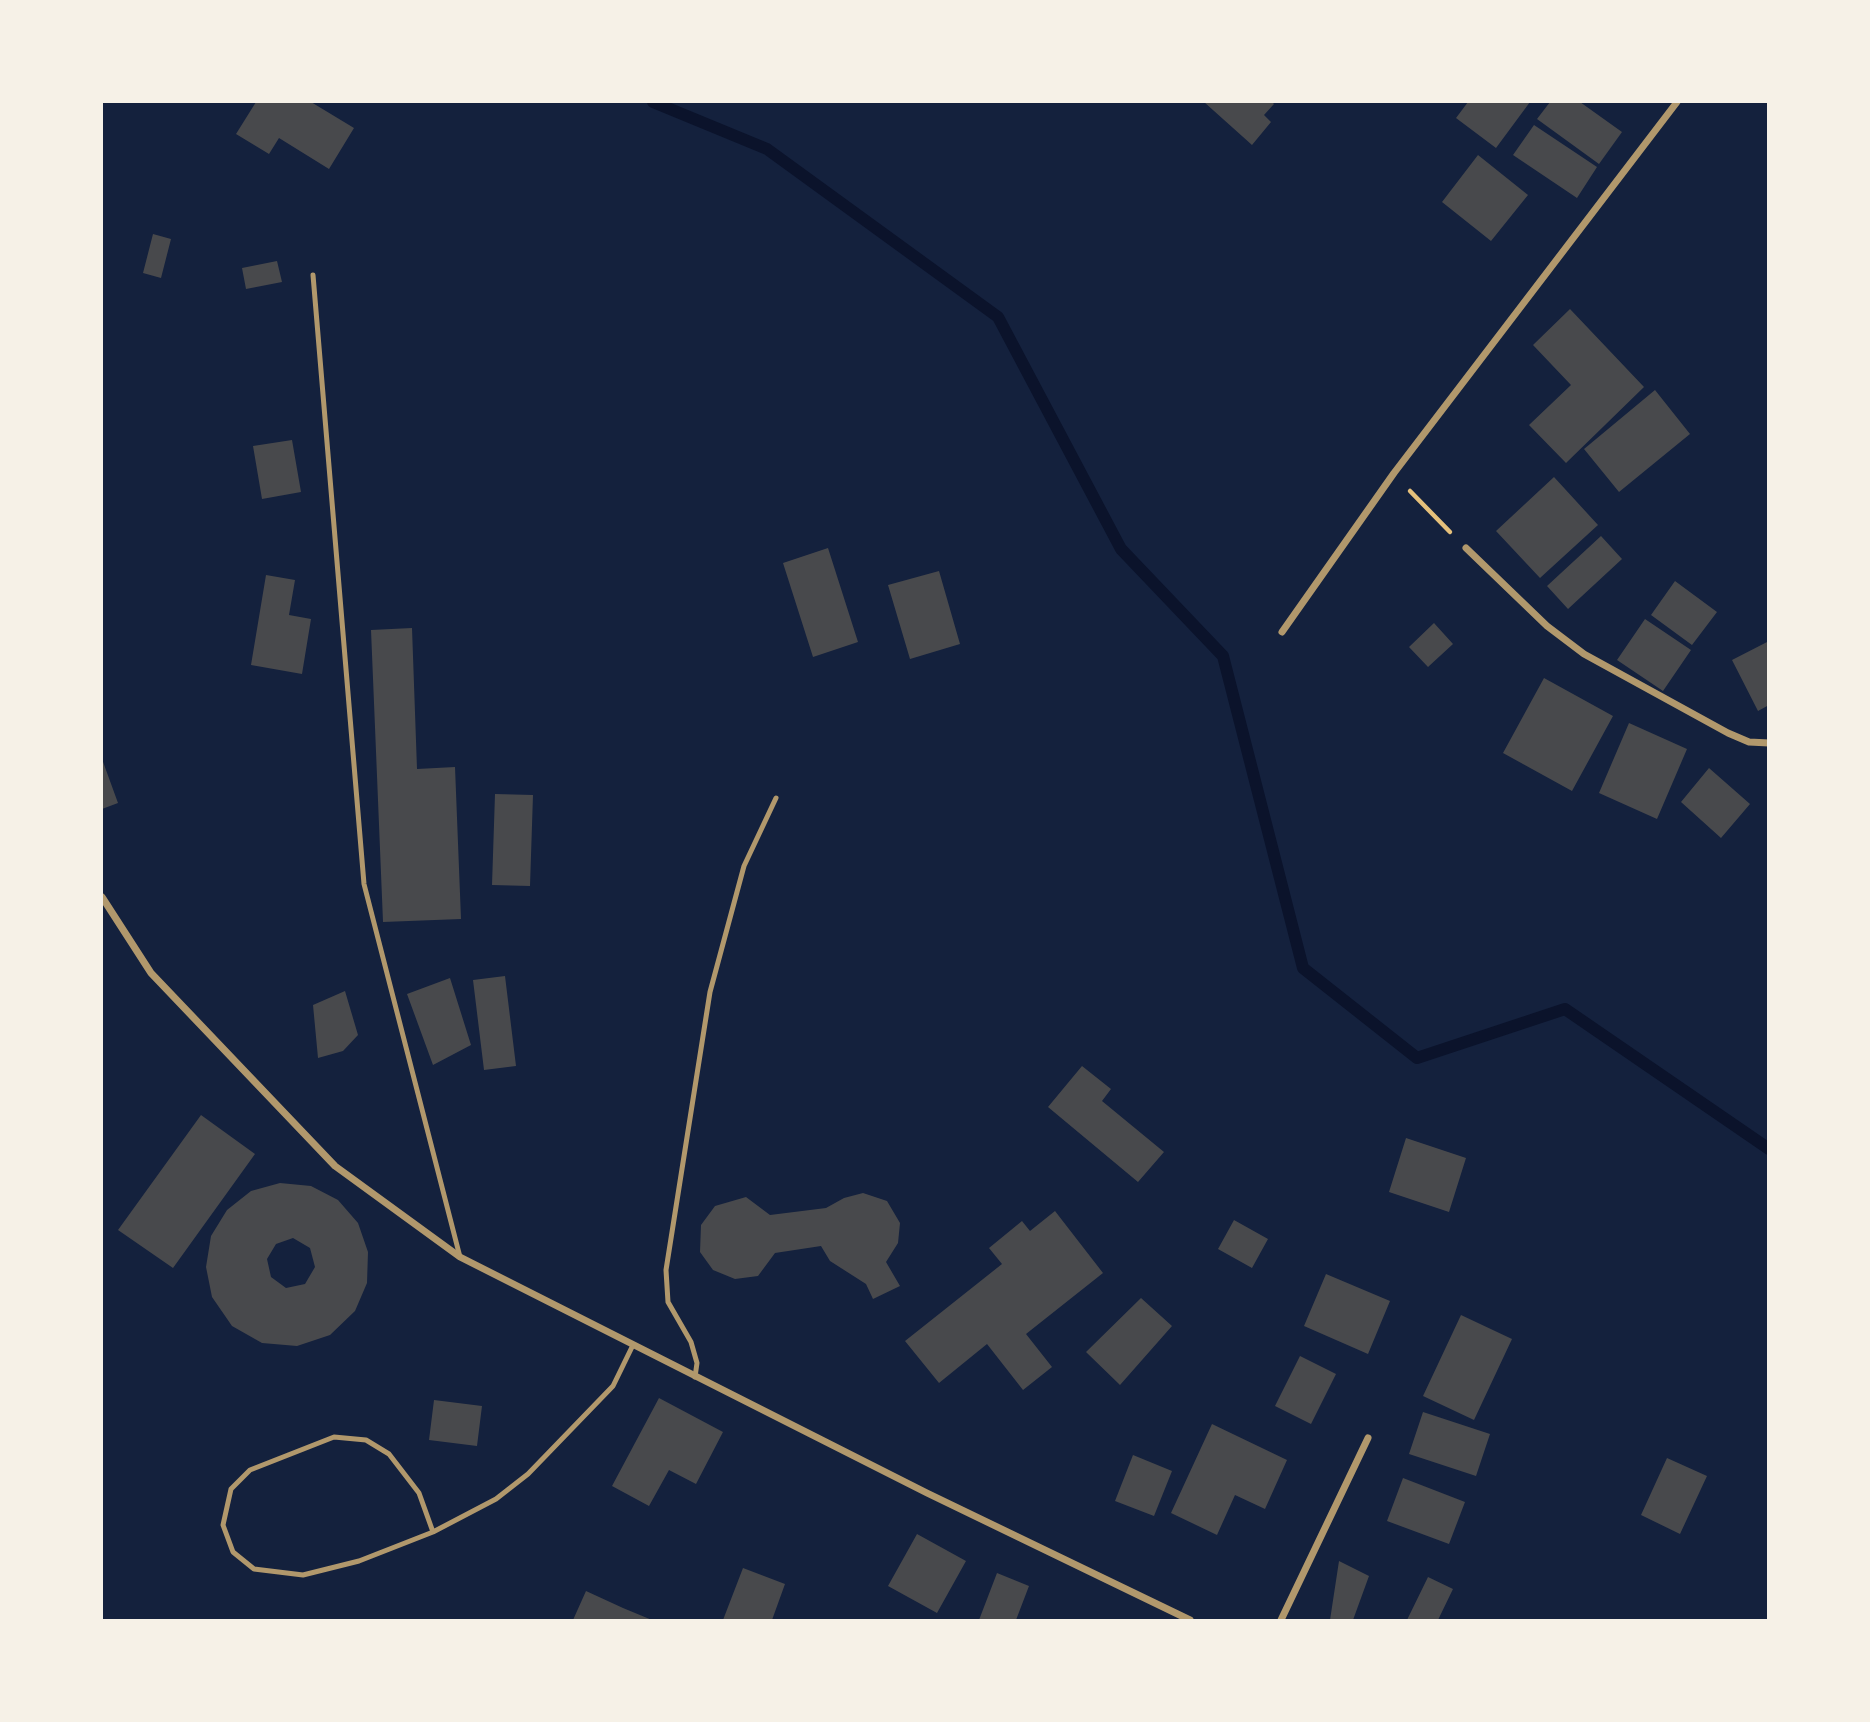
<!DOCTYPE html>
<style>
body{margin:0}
#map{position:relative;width:1870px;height:1722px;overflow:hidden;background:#14213d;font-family:Jost,sans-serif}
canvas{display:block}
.frame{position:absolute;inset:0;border:103px solid #f6f1e7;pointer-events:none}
</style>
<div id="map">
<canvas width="1870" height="1722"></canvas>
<div class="frame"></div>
</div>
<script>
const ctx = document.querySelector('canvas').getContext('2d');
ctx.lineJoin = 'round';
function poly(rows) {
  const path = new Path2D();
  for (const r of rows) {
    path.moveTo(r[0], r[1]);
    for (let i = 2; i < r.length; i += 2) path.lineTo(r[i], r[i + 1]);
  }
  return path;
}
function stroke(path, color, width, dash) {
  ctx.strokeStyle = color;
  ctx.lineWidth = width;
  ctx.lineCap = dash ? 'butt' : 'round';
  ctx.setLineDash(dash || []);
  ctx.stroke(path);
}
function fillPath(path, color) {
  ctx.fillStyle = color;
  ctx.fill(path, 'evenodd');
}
stroke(poly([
 [653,102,767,149,998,317,1121,549,1223,656,1303,968,1417,1058,1565,1009,1769,1149]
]), '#0b132b', 12);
fillPath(poly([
 [256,102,311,102,354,128,329,169,279,138,269,154,236,134],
 [1204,102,1272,102,1274,104,1264,115,1271,122,1252,145],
 [1468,102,1530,102,1496,148,1456,118],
 [1550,102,1580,102,1622,132,1599,164,1537,119],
 [1534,125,1597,167,1577,198,1513,155],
 [1478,155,1528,195,1491,241,1442,202],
 [153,234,171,239,161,278,143,273],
 [277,261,282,282,246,289,242,268],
 [1570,309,1644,387,1566,463,1529,425,1571,385,1533,345],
 [1655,390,1690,434,1619,492,1584,449],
 [292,440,301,492,262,499,253,446],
 [1554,477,1598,525,1540,578,1496,531],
 [1601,536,1622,559,1568,609,1547,586],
 [828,548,858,642,813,657,783,563],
 [939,571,960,644,910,659,888,585],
 [266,575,295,580,289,615,311,619,302,674,251,665],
 [1675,581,1717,612,1692,645,1651,615],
 [1645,619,1691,650,1663,691,1617,660],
 [1434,623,1453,644,1428,667,1409,647],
 [412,628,417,769,455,767,461,919,383,922,371,630],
 [1769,641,1769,705,1758,711,1732,660],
 [1544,678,1613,716,1572,791,1503,753],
 [1629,723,1687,749,1657,819,1599,793],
 [102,759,118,803,102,809],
 [1709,768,1750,804,1721,838,1681,802],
 [495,794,533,795,530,886,492,885],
 [505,976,516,1066,484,1070,473,980],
 [450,978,471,1045,433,1065,407,994],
 [345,991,358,1035,343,1051,318,1058,313,1005],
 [1082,1066,1111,1089,1102,1101,1164,1152,1138,1182,1048,1107],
 [201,1115,255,1154,173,1268,118,1230],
 [1406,1138,1466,1158,1449,1212,1389,1192],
 [280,1183,311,1186,338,1200,358,1223,368,1252,367,1283,355,1311,330,1335,297,1346,262,1343,232,1326,212,1297,206,1267,211,1236,227,1210,251,1191],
 [293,1238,310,1248,315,1267,305,1284,286,1288,271,1277,267,1259,276,1244],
 [863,1193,887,1201,900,1223,898,1243,886,1262,900,1286,873,1299,866,1284,830,1261,821,1246,775,1253,758,1276,735,1279,713,1270,700,1252,701,1225,715,1206,746,1197,770,1215,826,1208,844,1198],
 [1055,1211,1103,1273,1026,1334,1052,1367,1023,1390,987,1344,939,1383,905,1341,1002,1264,989,1248,1022,1221,1030,1231],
 [1234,1220,1268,1239,1252,1268,1218,1249],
 [1326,1274,1390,1301,1368,1354,1304,1326],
 [1141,1298,1172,1326,1120,1385,1086,1352],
 [1461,1315,1512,1339,1474,1420,1423,1396],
 [1300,1356,1336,1374,1311,1424,1275,1406],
 [659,1398,723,1432,696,1484,669,1470,649,1506,612,1486],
 [434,1400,482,1406,477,1446,429,1440],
 [1423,1412,1490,1434,1476,1476,1409,1454],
 [1212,1424,1287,1460,1265,1509,1235,1495,1217,1535,1171,1513],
 [1133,1455,1172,1471,1154,1516,1115,1501],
 [1667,1458,1707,1476,1680,1534,1641,1515],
 [1403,1478,1465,1502,1449,1544,1387,1521],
 [917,1534,966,1561,937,1613,888,1586],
 [1339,1561,1369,1576,1353,1620,1330,1620],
 [743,1568,785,1584,772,1620,723,1620],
 [997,1573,1029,1586,1016,1620,979,1620],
 [1428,1577,1453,1589,1438,1620,1407,1620],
 [586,1591,623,1608,652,1620,573,1620]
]), '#48494c');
stroke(poly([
 [1410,491,1450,532]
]), '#e5c07b', 4.5);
stroke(poly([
 [313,275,364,884,460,1257],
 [695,1377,697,1363,691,1342,668,1302,666,1270,710,992,744,866,776,798],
 [433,1532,419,1493,389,1454,366,1440,334,1437,250,1470,231,1489,223,1525,233,1552,254,1569,303,1575,359,1561,433,1532,496,1499,528,1474,613,1386,633,1345]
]), '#b1986c', 5);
stroke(poly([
 [1466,548,1547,626,1584,654,1728,733,1749,742,1769,743],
 [1282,632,1394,473,1677,102],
 [102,897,151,973,335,1166,460,1257,927,1493,1190,1620],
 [1281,1620,1368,1438]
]), '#b1986c', 7);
</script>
